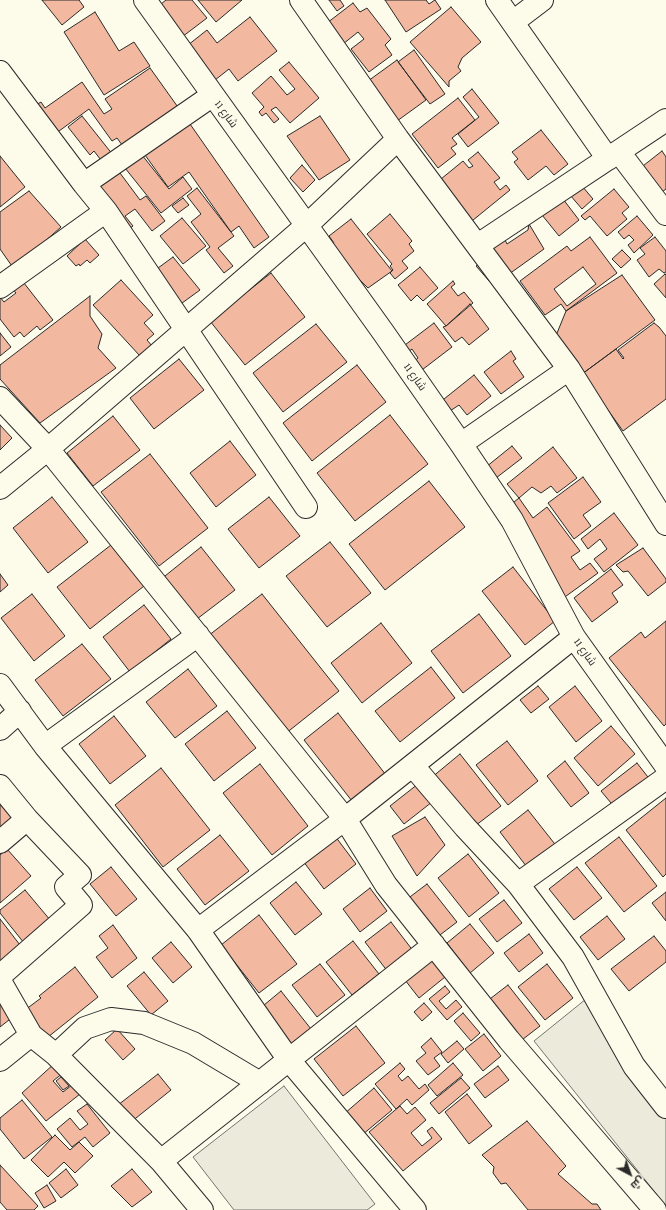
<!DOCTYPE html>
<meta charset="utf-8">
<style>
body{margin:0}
#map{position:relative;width:666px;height:1210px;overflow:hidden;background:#fdfbea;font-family:"Crimson Pro",Cairo,serif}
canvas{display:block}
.north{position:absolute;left:610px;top:1154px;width:40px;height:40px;-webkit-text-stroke:3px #fdfbea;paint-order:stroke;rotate:139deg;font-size:11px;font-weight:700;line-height:16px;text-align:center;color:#2b2b2b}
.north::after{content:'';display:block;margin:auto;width:14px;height:18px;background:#2b2b2b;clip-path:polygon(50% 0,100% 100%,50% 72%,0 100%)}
</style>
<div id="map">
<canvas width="666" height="1210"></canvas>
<div class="north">ش</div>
</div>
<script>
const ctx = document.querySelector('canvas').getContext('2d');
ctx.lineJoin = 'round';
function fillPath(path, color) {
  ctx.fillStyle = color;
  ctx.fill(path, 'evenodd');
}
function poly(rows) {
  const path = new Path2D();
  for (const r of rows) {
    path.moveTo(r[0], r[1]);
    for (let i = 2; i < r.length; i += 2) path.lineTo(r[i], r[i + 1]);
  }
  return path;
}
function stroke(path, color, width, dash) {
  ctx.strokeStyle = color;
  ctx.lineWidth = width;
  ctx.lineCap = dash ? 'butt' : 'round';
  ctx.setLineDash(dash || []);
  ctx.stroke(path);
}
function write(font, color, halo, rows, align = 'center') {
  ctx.font = font + ' "Crimson Pro",Cairo,serif';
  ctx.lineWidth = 3;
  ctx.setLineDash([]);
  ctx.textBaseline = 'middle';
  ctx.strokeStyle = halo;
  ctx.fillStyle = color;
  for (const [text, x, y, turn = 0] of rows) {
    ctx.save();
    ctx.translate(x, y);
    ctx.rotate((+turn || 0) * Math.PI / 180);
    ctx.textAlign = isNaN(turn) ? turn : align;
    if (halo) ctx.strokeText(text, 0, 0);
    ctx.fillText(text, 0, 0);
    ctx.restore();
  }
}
const green = poly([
 [284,1086,375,1204,367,1210,234,1210,193,1157,284,1086]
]);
fillPath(green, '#ecebdb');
stroke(green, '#74746e', 1);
const parking = poly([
 [591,995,666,1090,666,1206,534,1041,591,995]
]);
fillPath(parking, '#eceadb');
stroke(parking, '#74746e', 1);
const building = poly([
 [42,0,79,0,84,7,62,25,42,0],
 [166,0,192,0,207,18,178,40,156,8,166,0],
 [198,0,242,0,216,22,198,0],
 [329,0,340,0,344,6,337,11,329,0],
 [385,0,426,0,429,4,435,0,441,9,406,32,385,0],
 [353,3,360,12,367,8,391,39,385,45,392,55,369,72,351,49,364,39,358,32,343,44,327,23,353,3],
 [451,7,481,42,462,58,458,67,461,71,449,81,449,87,410,42,451,7],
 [95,12,119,51,134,42,150,66,104,95,64,32,95,12],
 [250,17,277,51,238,81,229,69,210,84,183,49,207,30,217,43,250,17],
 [414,50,445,94,430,104,398,62,414,50],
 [397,60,426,100,397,121,368,81,397,60],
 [289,62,319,98,290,123,276,107,271,110,279,119,274,123,266,113,262,116,259,112,264,107,252,93,271,76,287,95,295,89,279,70,289,62],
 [150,68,180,110,125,149,117,138,112,141,89,109,55,134,34,106,41,102,45,108,82,82,104,114,112,109,105,99,150,68],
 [472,89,499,123,468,147,458,134,479,117,463,97,472,89],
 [458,98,475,120,452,138,457,144,451,148,456,154,438,168,412,134,458,98],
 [82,116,117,160,107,168,94,151,90,155,68,127,82,116],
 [320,116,350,160,319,180,287,136,320,116],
 [190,124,269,237,254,248,239,226,231,232,189,172,168,187,145,155,190,124],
 [541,130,568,164,554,175,546,166,528,180,514,162,518,159,512,152,541,130],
 [662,151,666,157,666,189,654,198,634,173,662,151],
 [478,152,500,178,494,182,500,190,506,185,510,190,467,225,430,188,463,161,469,168,473,166,468,160,478,152],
 [142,155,169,189,183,177,192,189,161,213,125,168,142,155],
 [0,156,25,187,0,207,0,156],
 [302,165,315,180,303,192,290,178,302,165],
 [117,169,140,200,146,196,165,221,152,231,135,209,125,216,133,226,126,231,94,186,117,169],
 [582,186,593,199,582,209,570,195,582,186],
 [197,188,234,236,218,248,233,266,224,273,206,250,210,247,191,222,201,214,187,196,197,188],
 [614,189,629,207,622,213,627,219,607,236,590,216,585,220,581,216,614,189],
 [29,191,61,227,14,269,0,249,0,212,29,191],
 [183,198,189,205,178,213,172,206,183,198],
 [563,199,579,220,559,236,542,215,563,199],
 [390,214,412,241,409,244,414,251,402,261,408,268,395,279,390,273,393,270,390,266,392,264,367,234,390,214],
 [637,216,653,235,634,253,628,245,634,240,629,235,624,239,618,232,637,216],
 [182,218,206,246,183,264,160,236,182,218],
 [351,219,392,271,368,288,328,249,334,243,329,236,351,219],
 [529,224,544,249,498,282,495,278,490,282,476,266,493,255,489,250,504,238,507,244,528,230,529,224],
 [590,237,617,273,566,311,561,304,545,315,520,281,567,246,571,251,590,237],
 [655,237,666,251,666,272,664,273,659,269,649,277,637,260,645,254,640,248,655,237],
 [85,239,99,255,90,263,87,260,80,266,79,264,76,266,67,256,85,239],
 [622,250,631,259,621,268,612,259,622,250],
 [173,257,200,290,178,306,154,271,173,257],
 [420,267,438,288,423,301,417,295,411,301,398,285,420,267],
 [583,267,596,284,567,306,554,289,583,267],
 [271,273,305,317,245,365,210,321,271,273],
 [665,274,666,275,666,298,654,284,665,274],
 [622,275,655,320,578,377,553,343,566,311,622,275],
 [20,278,53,320,40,330,37,326,24,337,20,332,14,337,0,319,0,297,4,302,16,293,10,286,20,278],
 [121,280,153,315,144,323,154,334,147,340,152,346,140,356,93,305,121,280],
 [453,281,455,284,451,287,458,296,464,292,473,303,446,326,427,304,453,281],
 [90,296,90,316,102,334,98,348,116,368,40,423,0,379,0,365,90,296],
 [470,304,489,329,469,345,462,337,455,342,443,327,446,326,470,304],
 [434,323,452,347,418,373,411,364,418,358,412,349,405,354,401,348,434,323],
 [654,323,659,327,666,336,666,399,623,431,582,374,616,349,623,359,624,358,618,350,654,323],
 [316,324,347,362,283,412,253,373,316,324],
 [0,333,11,347,0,356,0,333],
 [511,351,516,359,513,361,524,377,501,394,484,372,511,351],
 [179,359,204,390,154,429,130,398,179,359],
 [357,365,386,402,312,461,283,423,357,365],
 [474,375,491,396,467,415,459,405,447,413,439,403,474,375],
 [390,415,428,464,355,521,317,473,390,415],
 [113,416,140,450,93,486,67,453,113,416],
 [0,425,12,438,0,450,0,425],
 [230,441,256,475,216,507,190,473,230,441],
 [512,446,522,458,496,478,486,467,512,446],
 [553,447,577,478,557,493,551,486,541,493,532,487,519,498,507,484,553,447],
 [150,454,208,528,159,566,101,492,150,454],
 [583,477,601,502,583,515,591,526,574,539,548,503,583,477],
 [429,481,465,527,385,590,349,544,429,481],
 [52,497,88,542,48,573,13,528,52,497],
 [269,497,300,536,259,568,228,529,269,497],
 [519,498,533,518,547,507,580,551,571,557,580,570,590,563,598,573,562,599,503,511,519,498],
 [614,513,638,545,604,572,594,559,607,549,600,539,588,549,581,539,614,513],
 [330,542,371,593,327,627,286,576,330,542],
 [111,545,144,586,90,629,57,587,111,545],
 [201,547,235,590,193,622,160,580,201,547],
 [643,548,666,579,666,582,648,596,628,571,623,572,616,565,643,548],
 [513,567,555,621,525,645,482,591,513,567],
 [611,569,623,585,612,593,618,602,592,622,574,598,611,569],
 [0,574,8,585,0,592,0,574],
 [32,594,65,636,34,661,1,618,32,594],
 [262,594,339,691,285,734,208,636,262,594],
 [144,605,171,639,130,672,103,637,144,605],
 [479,614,511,656,463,693,431,651,479,614],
 [666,621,666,724,664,726,609,658,641,632,645,638,666,621],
 [381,623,412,663,362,703,331,663,381,623],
 [82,644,111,679,63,716,35,680,82,644],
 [431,667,455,698,400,742,375,711,431,667],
 [188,669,217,706,175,738,146,702,188,669],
 [538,686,549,699,531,713,520,700,538,686],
 [575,686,602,721,576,742,549,707,575,686],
 [227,711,256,748,214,781,185,744,227,711],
 [338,713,386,775,352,801,304,740,338,713],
 [114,716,146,756,110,784,79,744,114,716],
 [611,726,635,754,598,786,574,758,611,726],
 [507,741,538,781,508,805,476,765,507,741],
 [460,754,501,806,471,829,431,778,460,754],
 [565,761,589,793,571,807,547,776,565,761],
 [637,763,651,781,616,809,601,791,637,763],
 [260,764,308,826,272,855,223,793,260,764],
 [161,768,210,830,163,867,115,805,161,768],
 [418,784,432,802,404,824,390,806,418,784],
 [666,798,666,874,663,877,626,830,666,798],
 [0,802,14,821,0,832,0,802],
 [528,810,558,848,530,871,500,832,528,810],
 [425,817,445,845,417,876,392,836,425,817],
 [220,835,249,871,205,905,177,869,220,835],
 [335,836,356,864,324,889,303,861,335,836],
 [619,837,657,886,624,912,585,863,619,837],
 [7,849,31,876,0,903,0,855,7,849],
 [468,854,499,893,469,917,438,878,468,854],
 [111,867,137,899,116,916,90,884,111,867],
 [577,867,602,898,574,920,549,889,577,867],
 [296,882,322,914,295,935,270,903,296,882],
 [427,884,457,922,432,941,402,903,427,884],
 [370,888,387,911,360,932,343,909,370,888],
 [25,890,51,921,24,943,0,913,0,910,25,890],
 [666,892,666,921,652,903,666,892],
 [504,900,522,923,497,942,479,919,504,900],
 [259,915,297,964,259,993,221,945,259,915],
 [607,916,625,939,598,960,580,937,607,916],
 [0,919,20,945,0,961,0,919],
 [391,922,414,952,388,972,365,942,391,922],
 [470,924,494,953,470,973,447,943,470,924],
 [113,925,137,958,112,978,96,957,108,948,99,936,113,925],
 [529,934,543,953,519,972,504,953,529,934],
 [654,936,666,951,666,962,629,991,611,969,654,936],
 [353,941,379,974,352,995,326,962,353,941],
 [171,942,192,967,173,983,152,958,171,942],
 [431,959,445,977,419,998,405,980,431,959],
 [320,964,345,995,317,1017,292,985,320,964],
 [547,964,573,998,545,1020,518,987,547,964],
 [75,967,98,997,43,1041,21,1013,41,998,39,996,75,967],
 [144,972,168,1001,151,1015,127,986,144,972],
 [508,985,540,1026,518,1043,486,1002,508,985],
 [445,986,450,992,439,1001,446,1009,456,1000,462,1007,447,1020,429,999,445,986],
 [281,991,311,1029,287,1047,258,1010,281,991],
 [0,998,14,1016,0,1027,0,998],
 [424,1003,432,1012,422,1021,414,1012,424,1003],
 [463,1013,480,1033,471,1041,454,1021,463,1013],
 [356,1026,385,1063,343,1096,314,1059,356,1026],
 [117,1029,135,1049,123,1060,105,1040,117,1029],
 [484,1034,501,1056,483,1071,465,1049,484,1034],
 [431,1038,442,1052,434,1058,440,1066,428,1075,416,1061,426,1053,421,1047,431,1038],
 [457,1041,464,1049,448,1063,441,1054,457,1041],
 [55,1063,63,1073,53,1081,63,1092,72,1085,80,1094,46,1121,22,1093,55,1063],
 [400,1063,405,1069,398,1076,402,1081,408,1076,419,1089,425,1084,429,1090,412,1105,407,1099,396,1109,375,1084,400,1063],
 [453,1063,463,1075,437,1096,428,1085,453,1063],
 [498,1066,509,1080,485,1098,474,1084,498,1066],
 [158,1074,171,1090,131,1122,118,1105,158,1074],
 [61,1077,69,1086,63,1090,56,1081,61,1077],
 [461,1078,470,1088,439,1114,430,1103,461,1078],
 [374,1088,392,1110,362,1135,344,1114,374,1088],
 [467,1094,492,1126,469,1144,445,1112,467,1094],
 [22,1100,52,1137,24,1159,0,1129,0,1118,22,1100],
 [87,1104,110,1133,93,1147,85,1137,72,1147,57,1129,70,1118,80,1130,88,1124,77,1111,87,1104],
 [400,1106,407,1114,415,1107,426,1120,411,1133,422,1146,432,1138,427,1131,432,1127,442,1139,403,1171,369,1132,400,1106],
 [527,1121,566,1166,558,1174,592,1204,597,1204,601,1210,528,1210,506,1183,501,1184,493,1173,494,1167,482,1155,527,1121],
 [55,1135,70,1150,79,1142,93,1156,75,1173,64,1162,48,1177,31,1160,55,1135],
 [0,1165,38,1206,34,1210,7,1210,0,1202,0,1165],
 [66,1169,78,1185,61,1198,49,1183,66,1169],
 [132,1169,152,1192,132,1207,111,1186,132,1169],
 [47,1185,56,1201,44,1208,35,1193,47,1185]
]);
fillPath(building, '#f2b8a0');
stroke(building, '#2b2b2b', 1);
const minor = poly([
 [145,0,383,332,461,444,512,520,574,637,666,766],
 [301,0,398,139,569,369,666,524],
 [497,0,608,159],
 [513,22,542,0],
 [0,72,84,184,106,211,306,507],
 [619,152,666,214],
 [84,184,213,95],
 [478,245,666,120],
 [0,287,106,211],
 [0,398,48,449,345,819,386,885,509,1040,655,1210],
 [461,444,569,369],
 [0,488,48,449,306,226,398,139],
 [0,685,45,746,198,930,289,1060,415,1210],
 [0,729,20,711],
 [45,746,198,635],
 [413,766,465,827,518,884,573,957,634,1066,666,1107],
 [0,786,27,819,80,875,66,887,81,905,0,976],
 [0,842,27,819],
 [518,884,666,778],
 [198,930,345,819,574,637],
 [0,981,31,1035,56,1055,161,1161,202,1210],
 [56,1055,85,1028,111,1019,144,1023,193,1043,260,1083],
 [0,1060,31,1035],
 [161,1161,434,945]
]);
stroke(minor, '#2b2b2b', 24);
stroke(minor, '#fdfbea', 22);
write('11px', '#2b2b2b', '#fdfbea', [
 ["شارع 11",226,114,54],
 ["شارع 11",415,377,55],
 ["شارع 11",585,652,55]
]);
</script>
